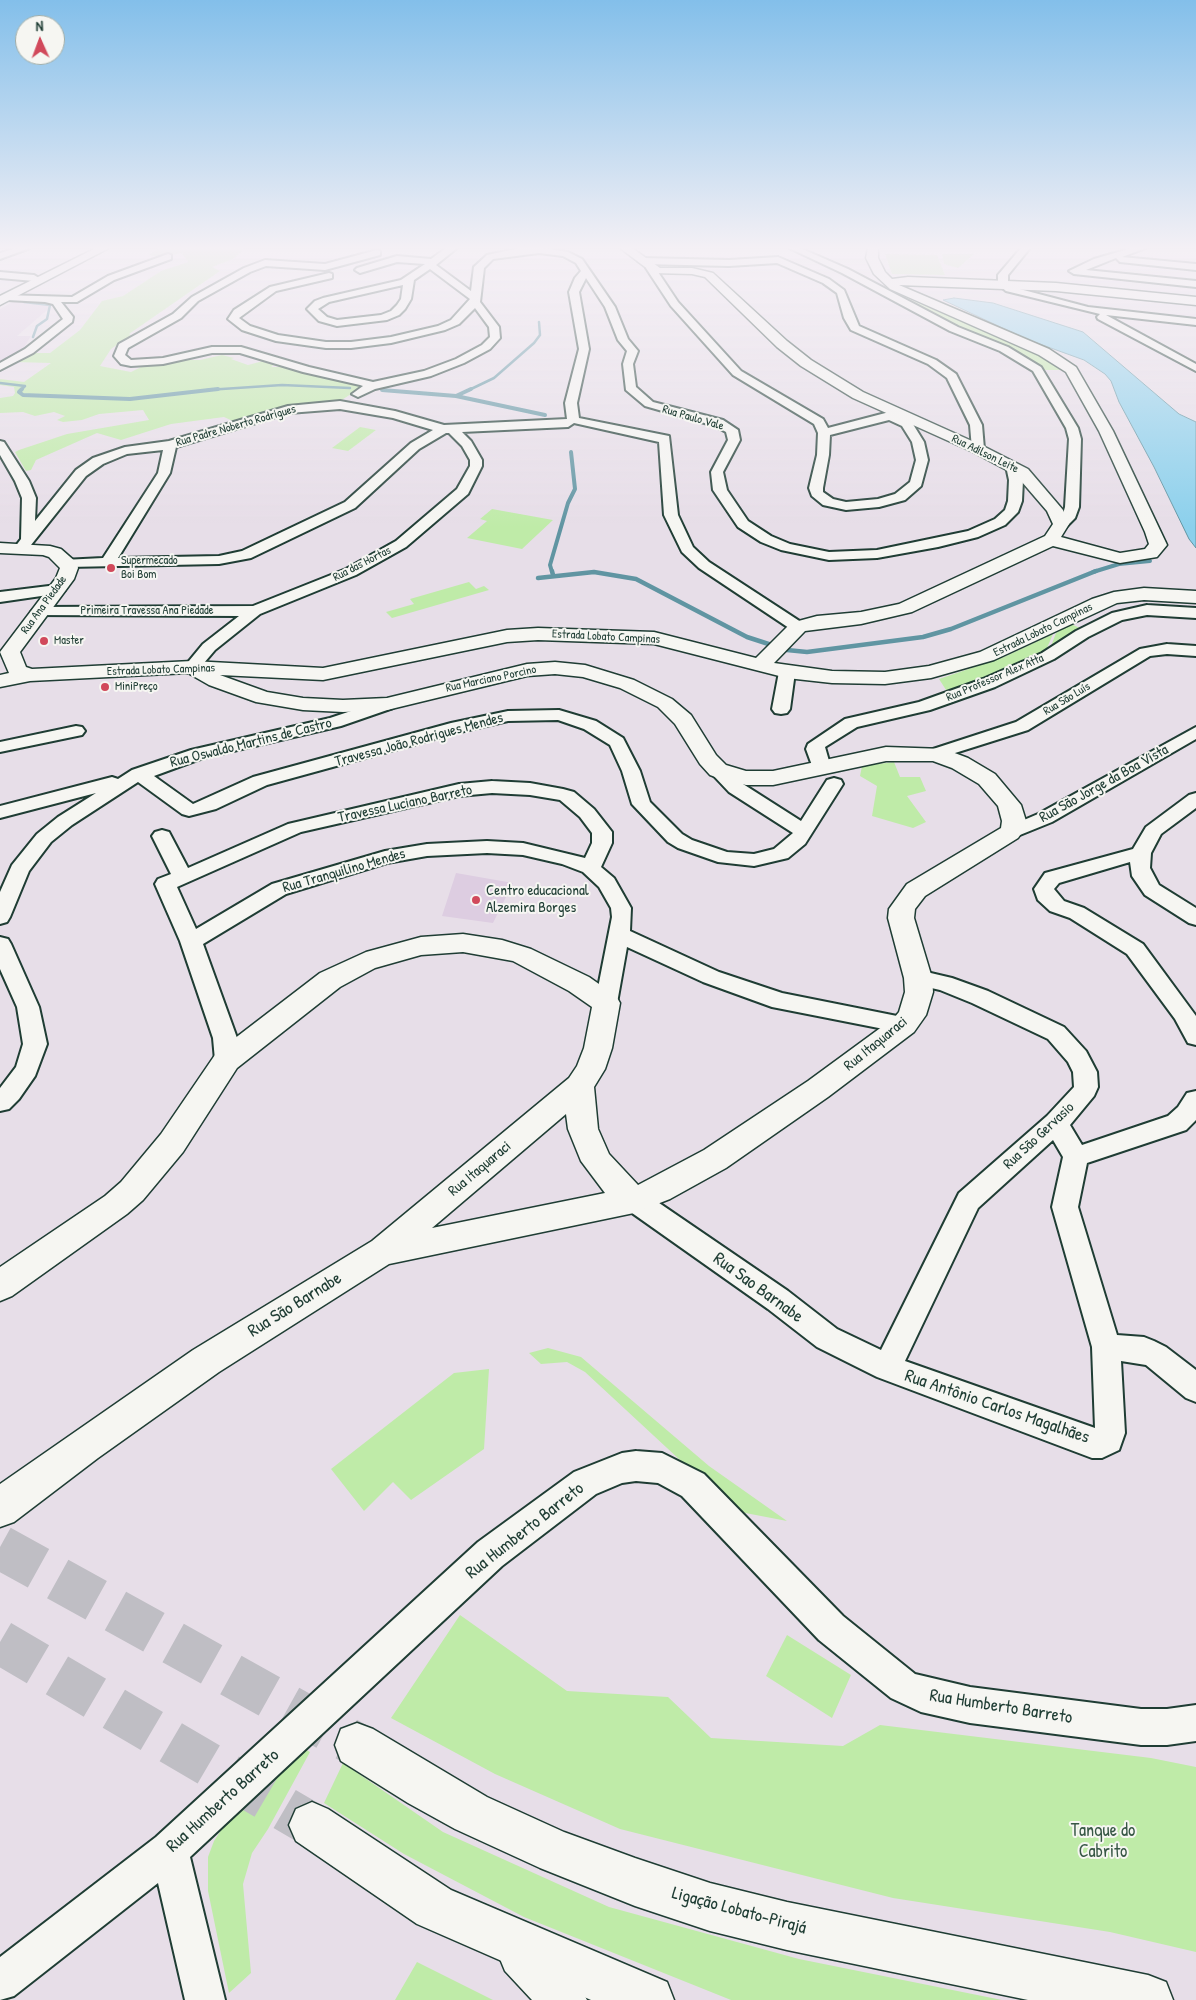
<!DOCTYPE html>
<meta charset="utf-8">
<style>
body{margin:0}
#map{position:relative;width:1196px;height:2000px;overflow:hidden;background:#e7dee8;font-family:"Patrick Hand",sans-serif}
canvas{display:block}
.north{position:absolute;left:15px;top:15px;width:50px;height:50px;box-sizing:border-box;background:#f6f6f2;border:1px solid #a0aca6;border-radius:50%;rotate:358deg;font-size:14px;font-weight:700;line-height:20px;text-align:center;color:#1f3d34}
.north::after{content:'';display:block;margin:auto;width:18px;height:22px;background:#d1495b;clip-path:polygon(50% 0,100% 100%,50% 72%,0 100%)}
</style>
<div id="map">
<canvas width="1196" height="2000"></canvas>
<div class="north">N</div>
</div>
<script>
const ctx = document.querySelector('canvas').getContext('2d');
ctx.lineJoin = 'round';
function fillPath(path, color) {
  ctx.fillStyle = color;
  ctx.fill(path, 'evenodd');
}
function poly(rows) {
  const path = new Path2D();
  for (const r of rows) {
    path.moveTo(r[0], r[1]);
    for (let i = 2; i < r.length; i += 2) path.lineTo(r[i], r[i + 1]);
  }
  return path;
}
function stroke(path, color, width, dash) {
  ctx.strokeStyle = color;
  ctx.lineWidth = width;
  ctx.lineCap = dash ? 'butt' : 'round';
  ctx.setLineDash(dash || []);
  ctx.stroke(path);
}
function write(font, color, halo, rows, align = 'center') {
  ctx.font = font + ' "Patrick Hand",sans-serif';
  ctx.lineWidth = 4;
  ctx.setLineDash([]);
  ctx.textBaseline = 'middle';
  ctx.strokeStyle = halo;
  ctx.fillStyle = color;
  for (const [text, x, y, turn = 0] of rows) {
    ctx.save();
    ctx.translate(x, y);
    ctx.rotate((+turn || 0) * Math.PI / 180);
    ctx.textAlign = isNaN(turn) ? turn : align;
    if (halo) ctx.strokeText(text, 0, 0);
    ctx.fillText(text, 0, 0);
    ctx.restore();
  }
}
fillPath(poly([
 [18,299,36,300,53,305,17,336,31,336,23,349,0,362,0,309],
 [456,873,513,883,493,923,442,916]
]), '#ddcde1');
fillPath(poly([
 [159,248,245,248,233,259,212,267,220,271,129,334,131,335,111,349,100,366,131,372,145,365,187,358,190,360,200,360,222,355,234,358,231,359,248,365,263,361,275,364,271,367,285,367,362,387,337,403,235,422,224,417,171,424,121,440,97,433,36,460,31,470,26,471,15,452,19,450,67,434,149,420,143,410,99,414,82,420,63,422,57,420,65,416,54,412,35,416,23,412,0,413,0,398,13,396,15,393,14,387,0,385,0,379,24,382,51,363,14,362,30,353,50,353,80,330,102,301,123,296,161,271,188,262,182,253,159,257,149,255],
 [885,254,937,255,945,275,892,274],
 [942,254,974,254,958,268,944,264],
 [900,295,1038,354,1063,370,1045,370,1033,362,899,299],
 [360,427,376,430,348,451,332,448],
 [492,509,553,520,522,549,467,538,487,521,480,519],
 [469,582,476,589,484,586,489,590,392,618,386,612,414,604,410,599],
 [1071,624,1082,629,1048,654,1056,633],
 [1053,634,1044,655,948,693,939,679,1004,657],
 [894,762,900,777,920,777,926,791,907,796,926,822,913,828,872,816,877,786,860,776,862,766],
 [548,1348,581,1357,709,1466,787,1521,735,1511,585,1372,567,1362,541,1364,529,1353],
 [489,1369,484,1449,411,1500,393,1482,364,1511,331,1469,454,1373],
 [460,1615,567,1691,668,1697,711,1738,843,1746,880,1725,1151,1758,1196,1767,1196,1952,1110,1932,893,1898,620,1829,495,1774,391,1718],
 [787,1635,851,1675,832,1718,766,1676],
 [301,1747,310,1752,268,1829,252,1853,243,1884,251,1973,229,1993,208,1891,208,1857,214,1841,223,1827],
 [343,1763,443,1832,609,1907,799,1959,1002,2000,731,2000,524,1917,404,1854,324,1803],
 [417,1962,493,2000,395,2000]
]), '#bfeba8');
const water = poly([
 [954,298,993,303,1083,332,1179,414,1196,422,1196,548,1189,539,1154,467,1119,402,1111,381,1105,374,1084,360,1026,339,943,300,954,298]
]);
fillPath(water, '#8bd0ec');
stroke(water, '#6095a2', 1);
stroke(poly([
 [24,302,50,305,47,319,37,326,33,337],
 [0,383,25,386,21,390],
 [207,390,282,385,350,388],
 [469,390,494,378,534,343,540,335,539,322]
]), '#6095a2', 2.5);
stroke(poly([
 [22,389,19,392,23,395,130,399,218,389],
 [382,390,456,396,545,415],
 [456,396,471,389],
 [552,572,550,565,568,503,575,489,571,452],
 [1093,572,1119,564,1150,561]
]), '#6095a2', 4);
stroke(poly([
 [552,571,553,575],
 [538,578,594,572,636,579,747,637,787,650,807,652,923,637,951,629,1096,571]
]), '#6095a2', 4.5);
stroke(poly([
 [0,1547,357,1745],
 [0,1642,312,1825]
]), '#bfbec4', 44, [44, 22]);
const street = poly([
 [17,248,30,248,0,259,0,253,17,248],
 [446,248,457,248,436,265,471,291,474,267,487,255,520,248,543,248,568,252,582,259,615,307,628,339,638,351,633,364,636,387,653,402,723,420,738,430,740,440,723,472,727,490,748,521,771,536,790,544,829,552,877,550,968,531,995,519,1005,510,1008,501,1009,480,1006,466,1012,462,1018,466,1023,480,1022,501,1018,512,1005,525,978,537,938,547,877,558,829,560,781,550,761,542,738,527,713,490,711,472,728,440,726,432,715,426,645,406,626,390,623,364,627,351,618,340,605,307,586,278,579,292,589,349,577,403,579,418,669,436,678,515,693,547,709,562,804,624,806,627,804,630,792,630,699,568,682,552,664,515,659,442,574,423,568,427,462,432,471,441,482,460,482,466,468,494,406,547,356,575,260,614,215,650,198,670,186,670,184,667,203,644,239,616,34,615,31,612,34,609,39,607,253,606,346,569,396,541,457,489,470,466,470,460,462,446,449,433,446,433,419,449,355,508,251,558,219,564,68,567,63,566,61,563,63,560,103,558,158,473,163,450,127,454,103,464,86,476,27,550,22,551,15,547,21,539,22,498,15,481,0,455,0,441,4,442,29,481,36,498,35,521,76,470,93,458,125,447,169,441,288,406,340,401,395,411,444,425,567,419,565,403,579,349,569,292,575,278,581,271,576,263,563,256,539,253,493,259,484,268,480,302,499,327,500,338,490,349,464,363,431,376,375,389,358,397,352,394,363,386,360,385,303,372,240,353,212,353,163,364,131,366,121,364,114,356,119,344,173,314,192,297,244,268,265,260,325,264,377,250,380,251,380,255,325,270,266,266,250,272,198,301,181,318,128,348,125,355,131,360,163,358,212,347,241,347,309,367,373,382,424,371,456,359,482,345,490,337,489,327,475,308,459,324,445,330,391,343,351,348,326,348,276,341,242,330,228,319,234,310,270,287,329,273,332,274,332,278,276,291,239,318,250,326,278,335,326,342,351,342,391,337,438,326,451,320,470,299,430,269,414,280,411,299,405,309,399,315,387,320,337,326,319,321,307,309,315,301,323,298,401,280,425,264,397,262,360,273,355,270,357,268,397,256,431,259,446,248],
 [403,285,401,299,397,305,391,311,381,315,337,320,327,317,318,309,329,302,403,285],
 [340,409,393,418,433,430,411,443,345,502,242,551,219,556,118,558,170,473,176,447,289,413,340,409],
 [789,248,800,248,848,269,958,327,1008,347,1041,367,1078,428,1081,439,1079,507,1075,518,1066,527,1056,527,1054,524,1063,514,1065,507,1069,439,1066,428,1033,371,1000,351,950,331,842,273,789,248],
 [1021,248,1030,248,1008,275,1008,283,1012,287,1088,307,1196,319,1196,325,1106,315,1196,364,1196,371,1098,319,1097,317,1100,314,1006,291,998,284,998,275,1021,248],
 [1132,248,1146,248,1122,257,1196,264,1196,270,1120,262,1116,258,1086,270,1196,281,1196,287,1074,274,1069,271,1094,259,1132,248],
 [168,254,171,255,171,259,114,280,77,302,61,302,73,317,72,322,33,353,0,370,0,363,25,349,63,319,53,304,45,302,7,300,2,297,4,295,72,297,108,276,168,254],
 [778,257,829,279,844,290,859,326,936,360,956,374,982,425,984,449,982,452,978,453,972,449,970,425,947,378,928,364,851,330,844,318,837,293,823,283,777,263,729,266,643,264,638,261,643,258,729,260,778,257],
 [648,266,654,266,678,302,741,371,823,419,828,428,897,410,901,411,901,416,911,421,924,442,928,460,921,486,905,500,879,507,846,510,823,505,812,496,809,488,817,455,818,433,814,424,733,375,671,306,646,268,648,266],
 [889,420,902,426,912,442,916,460,910,482,895,494,878,499,846,502,833,499,823,492,823,488,829,455,830,435,889,420],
 [0,272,34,275,39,278,34,281,0,278,0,272],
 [57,585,65,590,62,593,0,602,0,592,57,585],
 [1147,605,1196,608,1196,618,1147,615,1122,620,1088,637,1054,659,995,687,930,710,857,727,825,747,831,768,828,772,816,772,813,768,806,749,808,744,845,719,919,702,983,679,1042,653,1076,631,1112,613,1147,605],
 [1167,644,1196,646,1196,656,1167,654,1150,656,1028,730,936,759,930,758,927,754,930,750,1016,722,1140,649,1167,644],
 [787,667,793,668,795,672,790,709,787,713,781,714,775,713,772,709,779,672,781,668,787,667],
 [387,699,393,700,396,704,393,708,341,726,203,758,154,776,193,804,253,777,451,723,508,711,559,710,596,721,623,738,640,771,650,802,682,834,692,840,727,852,754,854,774,849,793,833,729,792,712,774,709,770,712,766,724,766,743,784,801,821,827,780,834,778,841,780,843,784,805,844,788,858,754,866,718,862,678,848,668,842,632,804,622,771,610,745,584,729,558,720,508,721,460,732,267,785,216,809,189,816,182,814,138,782,72,825,51,842,29,871,10,917,7,922,0,924,0,892,12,865,37,834,58,817,96,793,0,818,0,806,112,777,118,779,132,770,191,750,330,718,387,699],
 [76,726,82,727,85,731,82,735,0,752,0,742,76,726],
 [1196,727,1196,739,1052,822,1010,839,1003,837,1000,833,1003,829,1038,814,1196,727],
 [492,781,530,783,563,789,574,792,594,809,612,832,612,843,601,867,614,878,631,908,630,931,719,972,782,993,912,1019,915,1025,912,1031,904,1033,772,1007,703,982,627,947,617,1003,614,1009,606,1011,598,1009,595,1003,612,917,611,908,599,887,583,872,562,864,523,855,487,853,427,856,387,863,286,894,203,944,237,1038,239,1060,235,1066,227,1069,219,1066,215,1060,213,1038,180,941,155,884,158,879,171,874,152,836,155,832,162,830,169,832,188,868,288,824,459,784,492,781],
 [492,793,530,795,560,800,580,817,592,833,592,843,585,858,523,843,487,841,427,844,385,851,272,884,196,929,177,887,301,832,459,796,492,793],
 [1196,793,1196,808,1161,834,1151,853,1150,868,1159,885,1196,908,1196,925,1189,923,1145,895,1132,876,1130,862,1059,883,1054,889,1064,901,1084,908,1143,944,1196,1016,1196,1045,1188,1043,1175,1019,1127,954,1070,918,1050,911,1038,900,1034,889,1045,873,1133,849,1146,827,1189,795,1196,793],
 [0,937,8,939,11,944,39,1007,47,1044,35,1076,19,1099,9,1109,0,1111,0,1088,16,1067,23,1044,17,1007,0,969,0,937],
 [918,970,952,978,988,991,1064,1027,1086,1051,1097,1072,1098,1087,1094,1096,1070,1125,1082,1145,1168,1116,1178,1107,1187,1093,1196,1091,1196,1120,1186,1130,1087,1163,1078,1207,1117,1335,1144,1337,1154,1341,1166,1347,1196,1370,1196,1402,1186,1398,1146,1365,1121,1361,1125,1433,1119,1450,1102,1458,1092,1458,877,1377,817,1347,768,1309,625,1208,621,1200,625,1192,634,1189,643,1192,788,1291,837,1329,881,1350,959,1193,1047,1116,1074,1087,1073,1072,1068,1062,1048,1039,972,1003,940,990,910,983,907,978,910,973,918,970],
 [1053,1140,1063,1157,1052,1207,1092,1347,1095,1428,905,1361,978,1208,1053,1140],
 [636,1451,662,1453,704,1474,843,1616,915,1674,970,1687,1141,1709,1167,1709,1196,1705,1196,1741,1167,1745,1141,1745,970,1723,921,1712,891,1698,819,1640,682,1496,658,1483,636,1481,622,1483,596,1494,502,1566,190,1857,225,2000,185,2000,158,1883,14,1996,0,2000,0,1957,156,1837,478,1542,574,1472,622,1453,636,1451]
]);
const secondary = poly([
 [620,248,632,248,660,268,692,268,713,273,787,341,811,360,863,392,983,446,1028,469,1063,510,1069,524,1061,537,1120,553,1145,549,1149,544,1145,532,1099,431,1066,372,1039,355,890,289,874,274,866,258,868,248,878,248,878,258,885,272,892,279,908,277,1056,283,1196,297,1196,305,1056,291,899,285,1049,349,1076,367,1113,431,1167,545,1157,557,1120,563,1053,546,912,612,861,624,805,631,774,663,832,671,885,672,929,666,980,652,1092,599,1114,592,1144,588,1196,591,1196,603,1144,600,1117,603,994,660,931,678,885,684,832,683,787,678,654,644,538,640,507,642,323,680,220,675,267,692,303,698,343,700,387,698,527,664,555,662,585,665,634,680,672,699,691,715,716,755,726,765,746,771,773,771,886,747,944,749,968,758,995,774,1021,805,1026,821,1025,828,1018,838,925,896,915,909,914,918,932,978,933,992,926,1015,914,1032,828,1097,726,1168,670,1199,634,1213,389,1264,219,1372,98,1458,14,1522,0,1527,0,1484,193,1350,372,1241,569,1078,577,1066,584,1048,592,1007,569,991,513,961,463,952,421,955,375,968,340,987,237,1068,183,1152,143,1200,127,1214,12,1296,0,1301,0,1267,105,1196,121,1182,161,1134,217,1052,320,973,366,952,421,937,463,934,502,940,531,949,589,977,616,996,620,1003,612,1048,605,1069,594,1087,598,1129,609,1154,638,1185,704,1150,808,1081,894,1018,899,1012,905,992,904,978,888,918,889,909,907,884,1001,828,1002,821,998,806,979,784,952,768,933,761,886,761,773,785,746,785,718,778,710,775,700,764,675,724,658,707,620,688,583,677,555,674,527,676,387,710,343,712,303,710,256,702,209,685,188,673,30,681,0,687,0,675,9,673,0,652,56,578,60,568,49,557,43,555,0,553,0,543,50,546,61,549,77,563,78,568,74,579,20,652,26,667,32,669,192,661,323,668,507,630,538,628,654,632,756,658,791,623,817,616,861,612,899,604,1045,536,1053,524,1047,511,1016,475,973,452,853,398,801,366,777,347,705,277,692,274,653,273,620,248],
 [566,1114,568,1129,581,1161,605,1193,432,1228,566,1114],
 [522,1930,539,1937,571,1970,587,2000,532,2000,505,1971,498,1954,505,1937,522,1930]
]);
const primary = poly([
 [96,248,109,248,0,305,0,296,96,248],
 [357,1723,373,1729,487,1797,564,1832,635,1858,710,1883,787,1902,1148,1975,1166,1982,1173,2000,1028,2000,787,1950,710,1931,635,1906,540,1868,455,1829,408,1803,341,1761,335,1745,341,1729,357,1723],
 [312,1802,328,1809,451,1890,667,1982,674,2000,591,2000,417,1924,296,1841,289,1825,296,1809,312,1802]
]);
stroke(street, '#1f3d34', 4);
stroke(secondary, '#1f3d34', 3);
stroke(primary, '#1f3d34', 3);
fillPath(street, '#f6f6f2');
fillPath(secondary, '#f6f6f2');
fillPath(primary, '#f6f6f2');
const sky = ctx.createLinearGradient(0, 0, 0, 528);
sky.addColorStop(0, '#83bfea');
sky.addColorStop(0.47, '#f4f0f5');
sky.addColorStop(1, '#f4f0f500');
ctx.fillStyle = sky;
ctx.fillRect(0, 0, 1196, 528);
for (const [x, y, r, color] of [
 [111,568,5,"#d1495b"],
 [44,641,5,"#d1495b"],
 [105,687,5,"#d1495b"],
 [476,900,5,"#d1495b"]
]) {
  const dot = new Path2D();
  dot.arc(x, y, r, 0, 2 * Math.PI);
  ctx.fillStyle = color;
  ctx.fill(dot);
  stroke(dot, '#f6f6f2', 2);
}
write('12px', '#1f3d34', '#f6f6f2', [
 ["Rua Paulo Vale",693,418,16],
 ["Rua Padre Noberto Rodrigues",236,426,-16],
 ["Rua Adilson Leite",985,454,26],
 ["Rua das Hortas",362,564,-27],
 ["Rua Ana Piedade",44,605,-54],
 ["Primeira Travessa Ana Piedade",147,611],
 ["Estrada Lobato Campinas",1043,630,-26],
 ["Estrada Lobato Campinas",606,637,3],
 ["Estrada Lobato Campinas",161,670,-2],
 ["Rua Professor Alex Atta",995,678,-23],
 ["Rua Marciano Porcino",491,679,-12],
 ["Rua São Luís",1067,699,-31]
]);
write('12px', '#1f3d34', '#f6f6f2', [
 ["Supermecado",121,561],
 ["Boi Bom",121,575],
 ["Master",54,641],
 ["MiniPreço",115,687]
], 'left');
write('15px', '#1f3d34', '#f6f6f2', [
 ["Travessa João Rodrigues Mendes",419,740,-15],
 ["Rua Oswaldo Martins de Castro",251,743,-14],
 ["Rua São Jorge da Boa Vista",1104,784,-29],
 ["Travessa Luciano Barreto",405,804,-12],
 ["Rua Tranquilino Mendes",344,871,-16],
 ["Rua Itaquaraci",876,1044,-39],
 ["Rua São Gervasio",1039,1136,-43],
 ["Rua Itaquaraci",480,1169,-40]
]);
write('15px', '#1f3d34', '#f6f6f2', [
 ["Centro educacional",486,891],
 ["Alzemira Borges",486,908]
], 'left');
write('18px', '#1f3d34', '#f6f6f2', [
 ["Rua Sao Barnabe",758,1288,36],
 ["Rua São Barnabe",295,1305,-32],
 ["Rua Antônio Carlos Magalhães",997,1407,19],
 ["Rua Humberto Barreto",525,1531,-38],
 ["Rua Humberto Barreto",1001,1707,9],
 ["Rua Humberto Barreto",223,1801,-42],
 ["Ligação Lobato-Pirajá",739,1911,15]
]);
write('18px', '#375745', '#f6f6f2', [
 ["Tanque do",1103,1831],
 ["Cabrito",1103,1852]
]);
</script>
